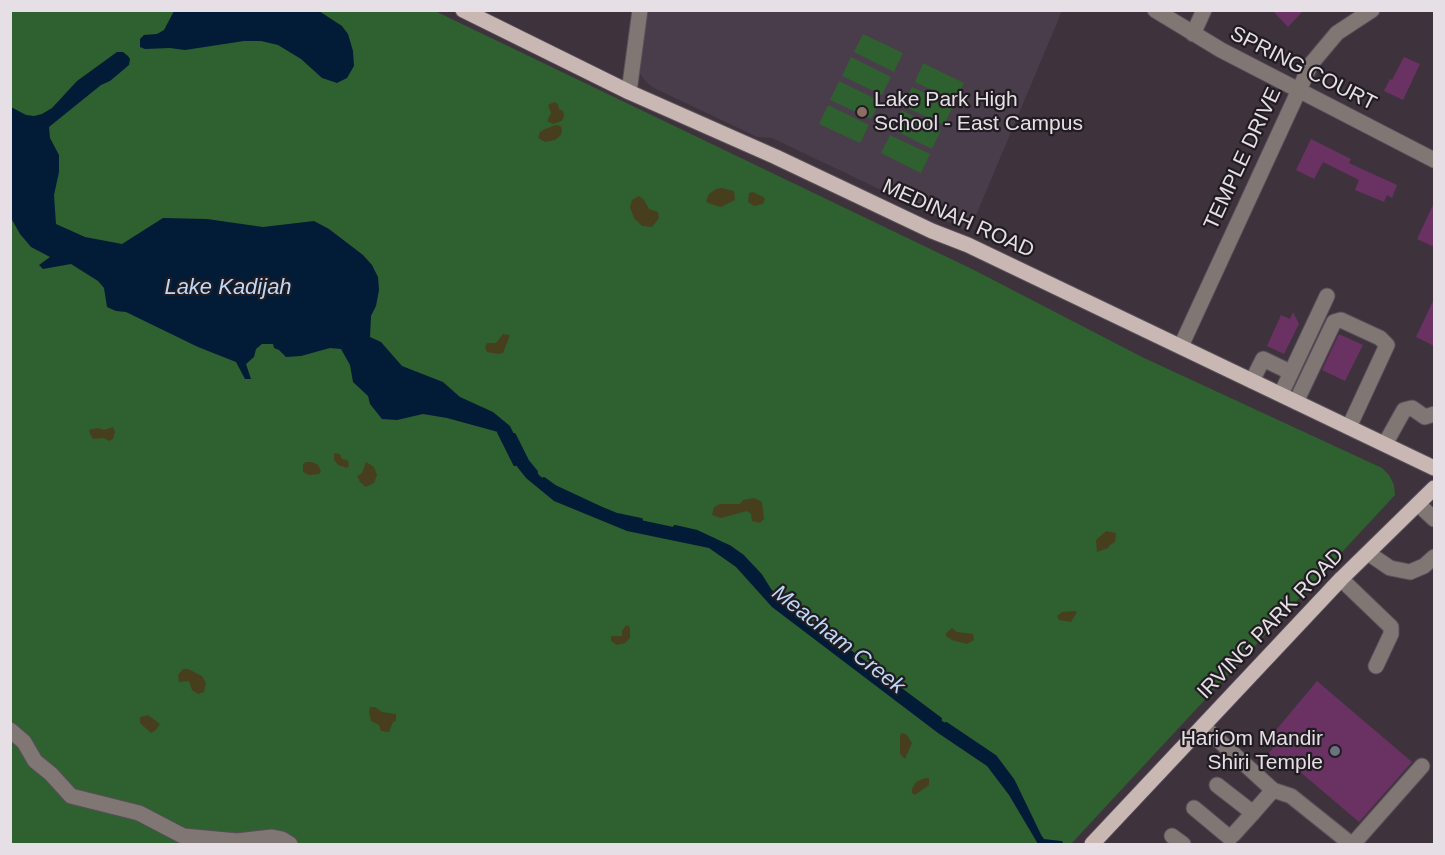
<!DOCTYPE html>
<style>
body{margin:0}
#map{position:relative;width:1445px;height:855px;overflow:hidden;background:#3e323d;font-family:Helvetica,sans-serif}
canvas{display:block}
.frame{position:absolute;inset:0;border:12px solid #e6dfe6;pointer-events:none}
</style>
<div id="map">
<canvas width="1445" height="855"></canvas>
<div class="frame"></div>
</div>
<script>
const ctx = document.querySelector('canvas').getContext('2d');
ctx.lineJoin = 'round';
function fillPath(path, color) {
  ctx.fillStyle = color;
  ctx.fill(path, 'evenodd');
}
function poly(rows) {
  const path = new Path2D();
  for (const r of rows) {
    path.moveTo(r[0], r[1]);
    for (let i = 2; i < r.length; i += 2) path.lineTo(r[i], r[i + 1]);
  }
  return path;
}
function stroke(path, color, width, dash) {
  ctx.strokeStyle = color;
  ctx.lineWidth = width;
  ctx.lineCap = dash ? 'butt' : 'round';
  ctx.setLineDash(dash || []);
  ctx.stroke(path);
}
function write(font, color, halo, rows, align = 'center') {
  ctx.font = font + ' Helvetica,sans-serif';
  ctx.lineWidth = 4.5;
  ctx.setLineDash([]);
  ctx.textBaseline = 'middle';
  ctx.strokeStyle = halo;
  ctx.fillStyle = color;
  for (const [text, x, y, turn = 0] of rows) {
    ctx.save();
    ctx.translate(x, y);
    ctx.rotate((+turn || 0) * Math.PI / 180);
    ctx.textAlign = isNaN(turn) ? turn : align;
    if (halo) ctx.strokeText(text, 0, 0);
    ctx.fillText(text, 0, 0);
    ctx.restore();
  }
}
fillPath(poly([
 [645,11,1062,11,969,232,772,138,757,137,654,88,646,82,640,74]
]), '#493c4b');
fillPath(poly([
 [11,11,435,11,974,270,1142,357,1382,468,1389,475,1394,485,1395,495,1071,844,11,844],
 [863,34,903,53,894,72,854,52],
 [851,57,891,77,882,95,842,76],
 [923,63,964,83,955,101,915,82],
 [839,81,880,101,871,119,830,100],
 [912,87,953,106,944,125,903,106],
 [828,105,869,125,860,143,819,124],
 [901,110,941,130,932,149,892,129],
 [890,135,930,154,921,173,881,153]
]), '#2f6030');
fillPath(poly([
 [554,102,558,104,559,109,563,111,564,116,562,121,553,124,547,121,551,113,548,105],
 [556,125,561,126,562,131,561,135,555,140,545,142,538,138,540,132,545,129],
 [722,188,734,191,735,200,721,207,708,203,706,201,709,194,716,189],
 [753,192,763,197,765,199,763,204,754,206,748,202,749,193],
 [639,196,644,200,649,209,658,212,659,218,652,227,642,226,634,218,630,207,632,200],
 [503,334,510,335,503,353,498,354,487,352,485,347,487,343,496,343],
 [113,427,115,432,113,439,109,441,104,438,93,439,90,434,89,430,98,428,104,430],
 [334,453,340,454,342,459,348,460,349,466,347,468,338,465,334,460],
 [306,462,312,462,318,465,321,471,319,474,309,475,303,472,303,464],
 [366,462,374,467,377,475,374,483,366,487,360,482,357,476,362,473],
 [754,498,762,502,764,519,760,523,752,521,751,514,747,511,721,518,712,515,714,507,720,504,740,504,743,500],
 [1106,531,1116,533,1115,542,1110,545,1108,548,1097,552,1096,540],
 [1075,611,1077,612,1071,622,1059,620,1057,616,1062,612],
 [626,625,630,627,630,638,625,643,617,645,611,641,611,636,622,636,622,631],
 [952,628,957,632,973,634,974,640,967,644,952,640,946,636,946,633],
 [183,669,188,669,202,676,206,683,204,692,198,694,192,690,189,681,179,682,178,675],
 [370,707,375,707,382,712,396,714,396,721,393,722,389,732,381,731,379,725,371,721,369,712],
 [148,715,160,724,156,730,151,733,140,723,140,717],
 [902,733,907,735,912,743,905,759,900,754,900,735],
 [925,778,929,778,929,785,915,795,912,793,912,789,916,782]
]), '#473e1e');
fillPath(poly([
 [174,11,319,11,342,26,348,34,353,51,354,66,347,78,337,83,322,78,301,59,278,45,261,41,244,41,185,50,170,48,145,49,140,47,140,39,144,35,157,34,164,30],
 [117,52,123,52,128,56,130,59,129,65,110,81,101,85,49,127,50,138,59,155,59,172,54,195,56,224,85,237,122,244,163,218,207,219,263,227,314,221,329,229,363,255,372,265,378,277,379,290,376,306,371,316,370,337,381,342,402,366,443,382,460,397,493,412,510,426,527,461,540,476,555,487,617,515,697,532,729,547,743,557,760,575,770,591,790,607,913,701,995,757,1013,781,1040,837,1043,841,1061,843,1061,844,1038,844,1009,795,987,766,938,733,772,607,736,567,709,548,627,531,554,501,526,478,515,464,498,432,447,418,423,414,397,420,382,419,370,404,368,396,353,382,350,365,341,349,330,348,301,356,286,357,279,350,274,348,273,344,262,344,256,349,254,357,246,364,251,379,245,379,236,362,198,347,126,312,116,311,107,307,104,288,98,281,71,264,43,269,39,265,50,257,31,247,20,234,11,218,11,107,26,115,34,116,42,114,52,108,77,81]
]), '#021c38');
stroke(poly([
 [499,432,515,464],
 [514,435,527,461,536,472],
 [544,479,555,487,600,508,617,515,641,520],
 [675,527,697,532,729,547,743,557,760,575,770,591,790,607,940,719],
 [946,724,995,757,1013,781,1040,837,1043,841,1061,843,1061,844]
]), '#021c38', 4);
fillPath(poly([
 [1272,10,1304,10,1288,27],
 [1404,57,1420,64,1403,100,1384,91,1390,79,1392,80],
 [1311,139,1351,159,1349,163,1397,185,1392,198,1387,195,1384,202,1355,190,1359,180,1323,162,1314,179,1296,170],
 [1434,203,1434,247,1417,239],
 [1434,299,1434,346,1416,337],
 [1293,312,1299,324,1284,354,1267,346,1281,315,1290,319],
 [1339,334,1363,345,1345,381,1322,370],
 [1317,681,1412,762,1359,822,1292,765,1287,770,1268,754,1273,748,1266,742]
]), '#6a3263');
const minor = poly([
 [1155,10,1221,50,1434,160],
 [1193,34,1204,10],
 [629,92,640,10],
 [1181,346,1311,64,1337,33,1372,10],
 [1252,381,1263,359,1290,372],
 [1281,394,1327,296],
 [1296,402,1334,322,1341,320,1380,338,1387,345,1349,427],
 [1385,444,1404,410,1412,408,1425,417,1434,414],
 [1418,504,1434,519],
 [1368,553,1390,568,1410,572,1424,566,1434,557],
 [1341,579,1391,627,1391,634,1376,666],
 [1203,726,1273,790,1291,796,1351,844],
 [10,730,24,742,35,761,51,774,71,796,139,813,183,836,237,841,272,837,282,839,290,844],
 [1217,785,1253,813,1273,790],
 [1194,808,1230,838],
 [1233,835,1253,813],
 [1172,836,1183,844],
 [1353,844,1422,766]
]);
const major = poly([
 [463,10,629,92,776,157,932,231,968,245,1434,468],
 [1092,844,1341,579,1434,488]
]);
stroke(minor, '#594e58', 17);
stroke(major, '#594e58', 17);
stroke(minor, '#807775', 15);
stroke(major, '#c8b7b3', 15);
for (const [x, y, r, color] of [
 [862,112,6,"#8d6e63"],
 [1335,751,6,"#6b7280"]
]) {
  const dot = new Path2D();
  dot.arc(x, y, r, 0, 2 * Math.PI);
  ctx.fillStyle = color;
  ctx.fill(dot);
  stroke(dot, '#211c21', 2);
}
write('21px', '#e6dfe6', '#211c21', [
 ["SPRING COURT",1303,69,27],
 ["TEMPLE DRIVE",1243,159,-65],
 ["MEDINAH ROAD",958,219,24],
 ["IRVING PARK ROAD",1271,624,-46]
]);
write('21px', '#e6dfe6', '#211c21', [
 ["Lake Park High",874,100],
 ["School - East Campus",874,124],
 ["HariOm Mandir",1323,739,"right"],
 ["Shiri Temple",1323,763,"right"]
], 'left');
write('italic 22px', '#bdd9fa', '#211c21', [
 ["Lake Kadijah",228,288],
 ["Meacham Creek",838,640,38]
]);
</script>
